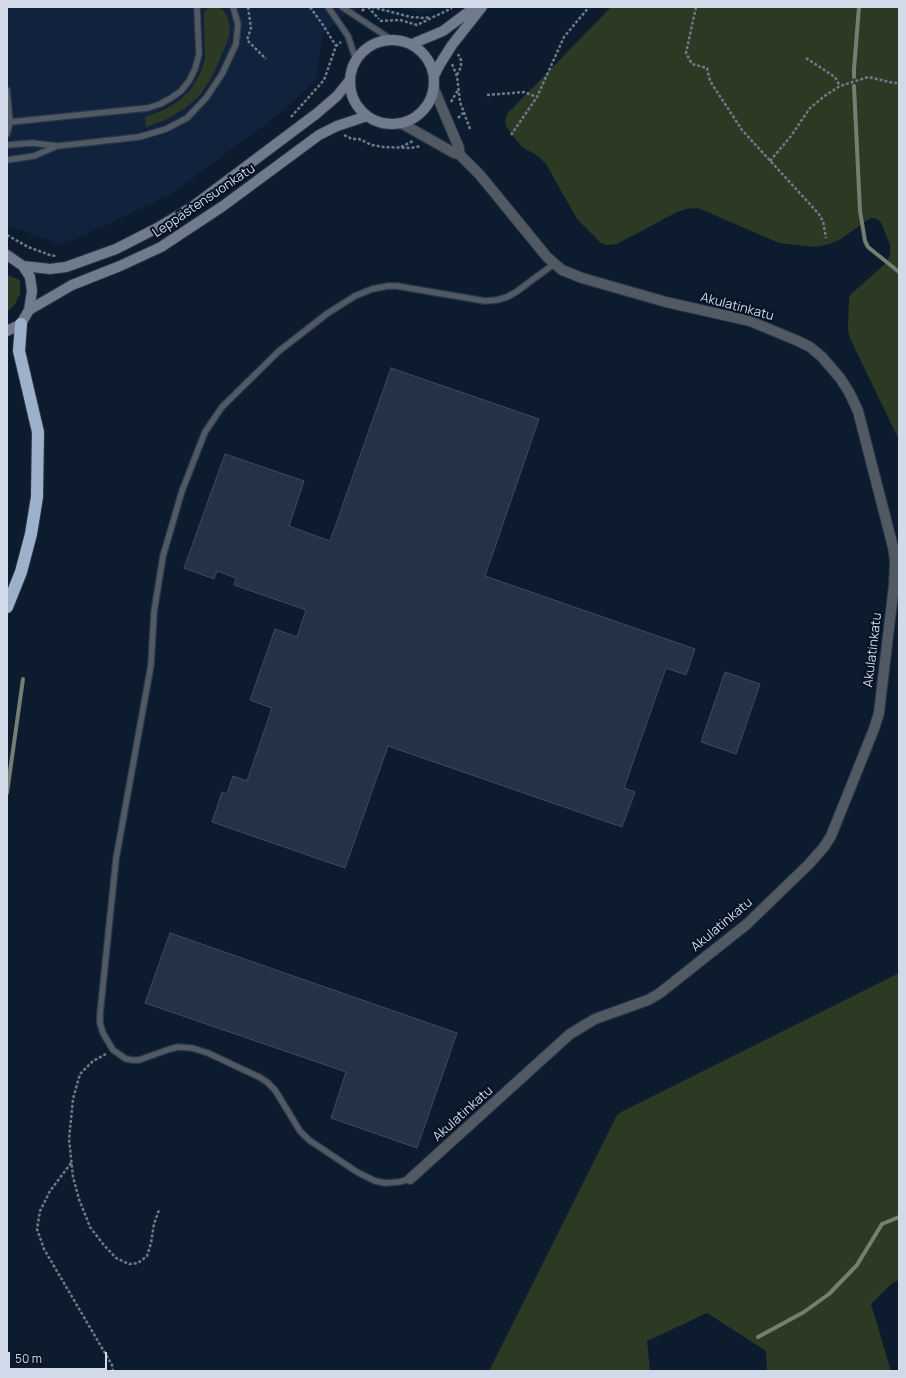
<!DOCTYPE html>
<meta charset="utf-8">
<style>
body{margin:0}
#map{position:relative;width:906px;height:1378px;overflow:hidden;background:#0d1b2f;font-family:Manrope,sans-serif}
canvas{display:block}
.frame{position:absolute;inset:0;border:8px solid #d1dae8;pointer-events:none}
.scale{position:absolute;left:8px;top:1352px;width:99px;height:18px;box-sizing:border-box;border:2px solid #d1dae8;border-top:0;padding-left:5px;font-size:12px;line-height:14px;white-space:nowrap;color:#d1dae8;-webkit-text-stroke:3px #051224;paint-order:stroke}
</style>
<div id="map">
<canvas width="906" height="1378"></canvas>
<div class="frame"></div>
<div class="scale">50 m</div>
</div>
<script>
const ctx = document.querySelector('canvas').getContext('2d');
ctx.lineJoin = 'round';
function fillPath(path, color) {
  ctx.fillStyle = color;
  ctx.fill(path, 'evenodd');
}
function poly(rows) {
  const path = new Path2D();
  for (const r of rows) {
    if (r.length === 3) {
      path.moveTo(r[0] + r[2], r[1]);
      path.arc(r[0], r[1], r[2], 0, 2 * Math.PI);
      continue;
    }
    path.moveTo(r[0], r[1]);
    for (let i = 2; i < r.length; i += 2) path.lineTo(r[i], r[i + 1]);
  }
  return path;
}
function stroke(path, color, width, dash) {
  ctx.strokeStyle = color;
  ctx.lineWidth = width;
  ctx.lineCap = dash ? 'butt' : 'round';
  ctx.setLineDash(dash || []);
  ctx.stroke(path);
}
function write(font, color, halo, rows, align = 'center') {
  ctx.font = font + ' Manrope,sans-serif';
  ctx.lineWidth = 4;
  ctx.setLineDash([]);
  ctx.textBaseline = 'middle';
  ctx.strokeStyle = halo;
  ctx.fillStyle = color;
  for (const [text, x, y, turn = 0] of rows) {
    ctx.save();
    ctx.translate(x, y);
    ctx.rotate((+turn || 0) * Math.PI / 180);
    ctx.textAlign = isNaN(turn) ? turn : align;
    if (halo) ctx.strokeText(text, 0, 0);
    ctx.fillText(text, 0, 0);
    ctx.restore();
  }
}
fillPath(poly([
 [7,7,364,7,344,16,323,33,316,80,274,118,168,196,62,245,7,225],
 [395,7,436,7,423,13]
]), '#11233c');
fillPath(poly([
 [215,7,222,9,226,14,229,22,230,31,228,40,212,77,200,95,184,109,165,120,146,127,145,117,164,110,179,101,191,89,200,74,205,59,204,13,208,8],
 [611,7,899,7,899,440,849,336,848,328,849,298,851,294,885,264,890,256,890,245,881,222,877,219,872,218,867,220,841,239,830,244,815,247,779,243,698,208,686,209,677,212,617,244,608,245,601,243,577,219,546,164,538,156,522,147,507,128,505,122,507,114],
 [7,275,20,280,20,294,15,304,7,312],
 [899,973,899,1280,891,1284,871,1304,891,1371,767,1371,766,1351,707,1313,647,1341,650,1371,489,1371,617,1115,623,1111]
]), '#2c3a24');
stroke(poly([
 [854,77,854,69,859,7],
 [854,86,860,211,865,241,868,247,899,272],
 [7,793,23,679],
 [758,1337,804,1312,829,1294,857,1265,882,1224,899,1217]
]), '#727f72', 4);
const building = poly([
 [391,368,539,419,485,576,695,649,686,675,666,668,624,788,635,792,622,827,388,746,345,868,212,822,222,792,227,794,233,776,247,781,272,708,250,700,275,629,297,637,306,610,234,585,236,578,217,571,214,579,184,568,225,454,304,481,289,526,330,541,391,368],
 [725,672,760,684,736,754,701,742,725,672],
 [170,933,457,1033,417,1148,331,1118,346,1072,145,1003,170,933]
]);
fillPath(building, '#233247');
stroke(building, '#3b4b62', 1);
const service = poly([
 [328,7,348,36,356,60],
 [342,7,392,40],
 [7,90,10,122,7,134],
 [10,122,148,108,160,104,171,98,181,91,189,81,195,69,199,54,197,7],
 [7,145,32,143,58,146,139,137,166,129,187,118,206,98,222,74,236,44,238,24,233,7],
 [7,160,34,156,57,146],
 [410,1179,399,1182,385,1183,375,1181,357,1172,309,1140,300,1131,275,1090,267,1082,259,1077,208,1053,192,1048,178,1047,170,1049,139,1060,133,1060,126,1059,113,1050,103,1033,100,1023,100,1014,116,859,151,665,154,612,163,556,182,491,205,432,222,407,279,351,328,313,355,296,372,289,388,286,397,286,485,301,497,300,507,297,516,292,554,264]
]);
const minor = poly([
 [401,123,454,153,459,154],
 [410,1179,570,1034,595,1019,648,1000,660,993,747,924,809,864,824,847,831,836,874,729,879,713,894,585,895,560,893,547,858,411,849,392,840,378,822,357,810,347,798,341,750,321,666,302,582,278,562,270,547,257,480,175,459,154,459,148,434,89]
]);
const secondary = poly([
 [392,82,42],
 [412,44,443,31,475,7],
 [434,76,440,64,452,45,482,7],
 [7,255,23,266,30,277,32,291,29,310,21,324,7,331],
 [23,266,50,269,66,267,116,249,159,227,192,207,316,114,337,96,349,81],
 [29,310,72,285,120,266,161,247,223,206,319,135,337,126,367,116]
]);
const motorway = poly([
 [7,607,21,572,31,534,37,497,38,432,19,351,21,324]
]);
stroke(service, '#283649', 8);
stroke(minor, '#283649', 12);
stroke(secondary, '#283649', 12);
stroke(motorway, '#283649', 14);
stroke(poly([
 [248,7,251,28,247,40,266,59],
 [310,7,323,25,336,46],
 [368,7,379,19],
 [372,7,411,17,424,18,430,17],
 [696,7,686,53,692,64,707,68,710,81,742,130,818,213,823,221,826,238],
 [362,11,366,7],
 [380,21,400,20,417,25,452,8],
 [806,58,835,77,840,86],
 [452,64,457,76,460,102,470,129],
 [457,75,461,67,461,60,458,54],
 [487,95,524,92,537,97],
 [451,102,458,90],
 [291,117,324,80,336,46,341,42],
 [458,118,463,113],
 [344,135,352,139,359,139,372,145,383,147,411,148,421,146],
 [511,135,537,97,564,37,589,7],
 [401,147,413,141],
 [770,161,791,136,810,108,826,95,840,86,868,77,894,83,899,83],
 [7,235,28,247,50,255,56,256],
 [106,1054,93,1061,80,1074,73,1099,69,1139,73,1177,79,1199,90,1227,103,1244,116,1258,129,1264,138,1263,147,1256,151,1243,154,1224,159,1210],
 [71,1163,50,1191,40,1211,37,1229,44,1249,112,1365,113,1371]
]), '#6e798a', 2.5, [3, 2]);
stroke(service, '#515963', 5.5);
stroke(minor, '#515963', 10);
stroke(secondary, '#707c8d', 10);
stroke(motorway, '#9eb1cb', 12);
write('13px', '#d1dae8', '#051224', [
 ["Leppästensuonkatu",204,201,-34],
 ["Akulatinkatu",737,307,15],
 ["Akulatinkatu",873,650,-83],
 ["Akulatinkatu",722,925,-40],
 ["Akulatinkatu",463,1114,-42]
]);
</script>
